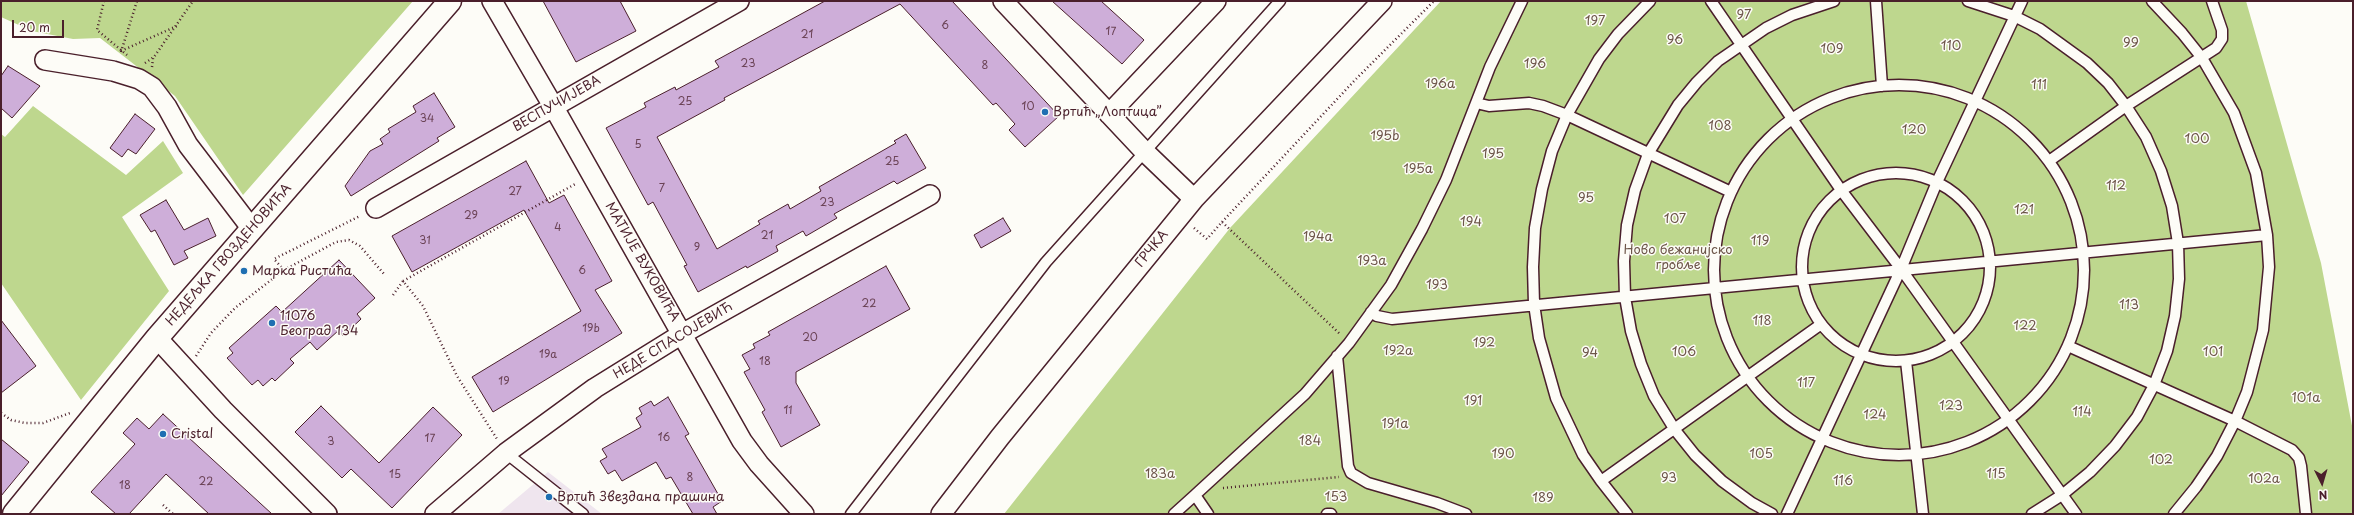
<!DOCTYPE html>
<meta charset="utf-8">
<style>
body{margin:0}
#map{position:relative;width:2354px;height:515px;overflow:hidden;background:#fdfcf7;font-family:"Playpen Sans",sans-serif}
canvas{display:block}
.frame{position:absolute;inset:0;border:2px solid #4a1f2b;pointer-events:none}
.north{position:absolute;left:2302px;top:463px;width:40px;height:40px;-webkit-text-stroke:3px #fdfcf7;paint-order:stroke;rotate:175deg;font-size:11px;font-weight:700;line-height:16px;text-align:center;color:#4a1f2b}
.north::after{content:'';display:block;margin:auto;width:14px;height:18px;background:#4a1f2b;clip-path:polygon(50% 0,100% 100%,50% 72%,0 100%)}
.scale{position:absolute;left:12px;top:20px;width:52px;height:18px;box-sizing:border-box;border:2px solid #4a1f2b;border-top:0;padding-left:5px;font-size:12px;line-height:14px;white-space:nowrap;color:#4a1f2b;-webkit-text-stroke:3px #fdfcf7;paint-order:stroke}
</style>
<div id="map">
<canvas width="2354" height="515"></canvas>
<div class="frame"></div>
<div class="north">N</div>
<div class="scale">20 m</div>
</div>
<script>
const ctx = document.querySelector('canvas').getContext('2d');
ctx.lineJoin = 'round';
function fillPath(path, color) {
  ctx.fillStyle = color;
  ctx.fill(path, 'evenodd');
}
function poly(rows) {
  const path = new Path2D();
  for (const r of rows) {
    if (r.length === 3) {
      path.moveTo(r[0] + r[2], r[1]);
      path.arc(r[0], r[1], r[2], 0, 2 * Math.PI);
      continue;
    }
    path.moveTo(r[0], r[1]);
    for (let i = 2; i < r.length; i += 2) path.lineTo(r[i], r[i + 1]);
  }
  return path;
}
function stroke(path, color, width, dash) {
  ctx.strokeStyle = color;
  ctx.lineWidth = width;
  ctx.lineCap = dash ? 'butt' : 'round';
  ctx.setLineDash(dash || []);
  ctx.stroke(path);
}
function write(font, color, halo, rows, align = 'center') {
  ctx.font = font + ' "Playpen Sans",sans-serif';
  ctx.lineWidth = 3;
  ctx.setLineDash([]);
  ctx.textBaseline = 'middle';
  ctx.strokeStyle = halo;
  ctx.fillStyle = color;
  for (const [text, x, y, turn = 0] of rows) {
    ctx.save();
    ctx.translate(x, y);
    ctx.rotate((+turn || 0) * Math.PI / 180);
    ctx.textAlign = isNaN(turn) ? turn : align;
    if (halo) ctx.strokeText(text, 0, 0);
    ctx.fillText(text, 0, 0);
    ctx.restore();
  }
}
fillPath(poly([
 [548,472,602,514,498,514]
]), '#efe5ee');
fillPath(poly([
 [1,1,413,1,243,195,175,96,100,38,73,39,32,31,1,17],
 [1441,1,2246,1,2321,263,2353,431,2353,514,1004,514,1230,228],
 [33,106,126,175,163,141,183,173,122,217,169,291,81,400,1,283,1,134,5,137]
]), '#bed78e');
const building = poly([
 [543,1,620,1,636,31,576,62,543,1],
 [825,1,952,1,1059,116,1025,147,1009,130,1015,124,996,103,993,105,900,4,724,98,725,100,657,137,717,249,760,224,758,221,788,204,790,209,821,191,819,187,896,143,894,141,906,134,926,168,897,184,894,181,834,214,837,218,806,236,803,231,776,246,778,251,747,268,746,266,698,292,684,266,687,265,653,202,648,205,606,128,646,107,644,103,675,87,676,90,719,67,715,61,825,1],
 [1052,1,1101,1,1144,40,1122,64,1052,1],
 [8,66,40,86,12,118,1,108,1,76,8,66],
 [434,93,455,127,437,138,439,141,351,196,345,186,370,151,383,144,380,139,390,132,388,129,416,112,413,106,434,93],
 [135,114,155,129,136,154,128,149,122,157,110,148,135,114],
 [526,161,549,203,564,195,612,281,595,290,622,333,493,412,472,377,581,311,524,210,412,272,392,236,526,161],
 [166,200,184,230,208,218,216,236,184,251,188,258,174,265,155,230,151,232,140,215,166,200],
 [1003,218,1011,231,981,248,974,235,1003,218],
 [339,260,375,298,357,314,361,319,343,336,339,330,317,350,310,342,290,359,294,363,275,381,272,378,263,386,258,380,252,385,227,358,233,353,229,348,276,306,282,312,339,260],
 [886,266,910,309,796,372,796,383,820,425,781,447,762,412,765,410,744,372,750,369,742,355,755,348,753,344,770,335,768,332,886,266],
 [1,320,36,366,1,393,1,320],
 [668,397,689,434,685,436,722,501,713,507,717,514,693,514,671,477,666,479,656,462,622,481,615,470,608,474,600,461,607,457,602,449,641,427,636,418,642,414,639,408,651,401,654,406,668,397],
 [321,406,379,463,433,407,462,435,392,508,351,469,342,478,295,432,321,406],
 [163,414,200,448,272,514,209,514,166,474,129,514,116,514,91,492,135,444,123,433,137,418,149,429,163,414],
 [1,439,29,462,1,496,1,439]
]);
fillPath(building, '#ceaed9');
stroke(building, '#4a1f2b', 1);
const service = poly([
 [1711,1,1841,190,1901,269,2076,514],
 [1876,1,1882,86],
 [1968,1,2014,16,2040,29,2087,63,2108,83,2126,106,2146,137,2161,171,2172,206,2178,243,2179,279,2175,316,2167,351,2154,385,2137,417,2115,446,2090,472,2062,495,2032,514],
 [2152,1,2182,33,2202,58,2234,113,2256,173,2267,235,2269,267,2263,330,2247,392,2235,421,2217,456,2196,487,2174,514],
 [1899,270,185],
 [1476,103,1489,106,1529,103,1543,106,1567,115,1731,192],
 [2049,161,2126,106,2216,48,2222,39,2222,30,2212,1],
 [1896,267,94],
 [1371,312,1377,316,1392,319,2267,235],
 [2068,346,2235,421,2292,450,2299,458,2301,466,2306,514],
 [1337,356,1348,466,1351,473,1368,483,1437,503,1466,514],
 [1906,361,1923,514],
 [506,453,583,514],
 [1601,481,1820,325],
 [1195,495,1305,394,1349,343,1391,285,1422,229,1446,180,1490,67,1522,1],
 [851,514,1046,262,1280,1],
 [1174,514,1195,495,1208,514],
 [1327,514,1331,514],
 [1627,514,1601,481,1583,455,1556,398,1539,338,1534,304,1533,267,1535,228,1542,189,1552,151,1567,115,1599,59,1618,34,1650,1],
 [1772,514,1752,503,1722,481,1695,455,1675,430,1654,396,1641,364,1631,331,1625,297,1624,261,1627,225,1635,190,1648,154,1678,105,1697,82,1718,61,1766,28,1792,15,1834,1],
 [1787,514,1901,269,1937,182,2022,1]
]);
const minor = poly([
 [492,1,553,106,742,441,759,464,804,514],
 [1003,1,1144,151,1194,199],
 [45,60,113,71,139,79,152,87,167,107,188,145,252,229],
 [1109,114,1216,1],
 [376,208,739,1],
 [157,338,223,410,327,514],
 [435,514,506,453,595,388,682,334,930,195],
 [941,514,1000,437,1194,199,1382,1]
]);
const secondary = poly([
 [14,514,157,338,450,1]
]);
stroke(service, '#4a1f2b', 13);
stroke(minor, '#4a1f2b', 22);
stroke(secondary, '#4a1f2b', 25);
stroke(poly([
 [104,1,97,30,127,55],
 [121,51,177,26],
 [121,52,137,1],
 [145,63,154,57,193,1],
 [152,67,153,58],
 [1222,222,1355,80,1434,1],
 [1194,228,1207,239,1222,222,1340,334],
 [284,270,274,259,360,216],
 [403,281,577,183],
 [393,295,403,281,423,306,457,376,497,439],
 [196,356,211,333,235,308,284,270,336,242,349,240,360,246,384,274],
 [1,413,11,420,25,423,43,423,70,413],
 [1223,488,1339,477],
 [163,505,173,514]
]), '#4a1f2b', 2.5, [1, 3]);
stroke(service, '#fdfcf7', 10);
stroke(minor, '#fdfcf7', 19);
stroke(secondary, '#fdfcf7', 22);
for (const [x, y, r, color] of [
 [1045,112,4,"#1f6fb2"],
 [244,271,4,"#1f6fb2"],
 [272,323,4,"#1f6fb2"],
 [163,434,4,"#1f6fb2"],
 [549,497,4,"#1f6fb2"]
]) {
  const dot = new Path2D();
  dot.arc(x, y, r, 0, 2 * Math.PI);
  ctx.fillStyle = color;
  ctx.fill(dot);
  stroke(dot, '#fdfcf7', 1.5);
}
write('11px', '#6b4356', null, [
 ["6",945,26],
 ["17",1111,32],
 ["21",807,35],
 ["23",748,64],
 ["8",985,66],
 ["25",685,102],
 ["10",1028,107],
 ["34",427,119],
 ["5",638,145],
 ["25",892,162],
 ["7",662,189],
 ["27",515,192],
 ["23",827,203],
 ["29",471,216],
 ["4",558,228],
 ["21",767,236],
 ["31",425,241],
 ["9",697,248],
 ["6",582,271],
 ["22",869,304],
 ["19b",591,329],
 ["20",810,338],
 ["19a",548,355],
 ["18",765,362],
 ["19",504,382],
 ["11",788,411],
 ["16",664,438],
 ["17",430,439],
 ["3",331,442],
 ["15",395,475],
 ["8",690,478],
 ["22",206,482],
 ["18",125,486]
]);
write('13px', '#6d5649', '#fdfcf7', [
 ["97",1744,15],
 ["197",1595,21],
 ["96",1675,40],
 ["99",2131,43],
 ["110",1951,46],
 ["109",1832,49],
 ["196",1535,64],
 ["196a",1440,84],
 ["111",2039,85],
 ["108",1720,126],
 ["120",1914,130],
 ["195b",1385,136],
 ["100",2197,139],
 ["195",1493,154],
 ["195a",1418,169],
 ["112",2116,186],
 ["95",1586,198],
 ["121",2024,210],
 ["107",1675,219],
 ["194",1471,222],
 ["194a",1318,237],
 ["119",1760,241],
 ["Ново бежанијско",1678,250],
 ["гробље",1678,265],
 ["193a",1372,261],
 ["193",1437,285],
 ["113",2129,305],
 ["118",1762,321],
 ["122",2025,326],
 ["192",1484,343],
 ["192а",1398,351],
 ["106",1684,352],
 ["101",2213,352],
 ["94",1590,353],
 ["117",1806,383],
 ["101a",2306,398],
 ["191",1473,401],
 ["123",1951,406],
 ["114",2082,412],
 ["124",1875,415],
 ["191a",1395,424],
 ["184",1310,441],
 ["190",1503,454],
 ["105",1761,454],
 ["102",2161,460],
 ["183a",1160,474],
 ["115",1996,474],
 ["93",1669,478],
 ["102a",2264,479],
 ["116",1843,481],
 ["153",1336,497],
 ["189",1543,498]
]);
write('13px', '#4a1f2b', '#fdfcf7', [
 ["ВЕСПУЧИЈЕВА",557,104,-30],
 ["ГРЧКА",1152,249,-51],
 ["НЕДЕЉКА ГВОЗДЕНОВИЋА",229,255,-49],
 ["МАТИЈЕ ВУКОВИЋА",642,262,60],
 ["НЕДЕ СПАСОЈЕВИЋ",673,341,-31]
]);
write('13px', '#4a1f2b', '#fdfcf7', [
 ["Вртић „Лоптица”",1053,112],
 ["Марка Ристића",252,271],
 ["11076",280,316],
 ["Београд 134",280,331],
 ["Cristal",171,434],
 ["Вртић Звездана прашина",557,497]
], 'left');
</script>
